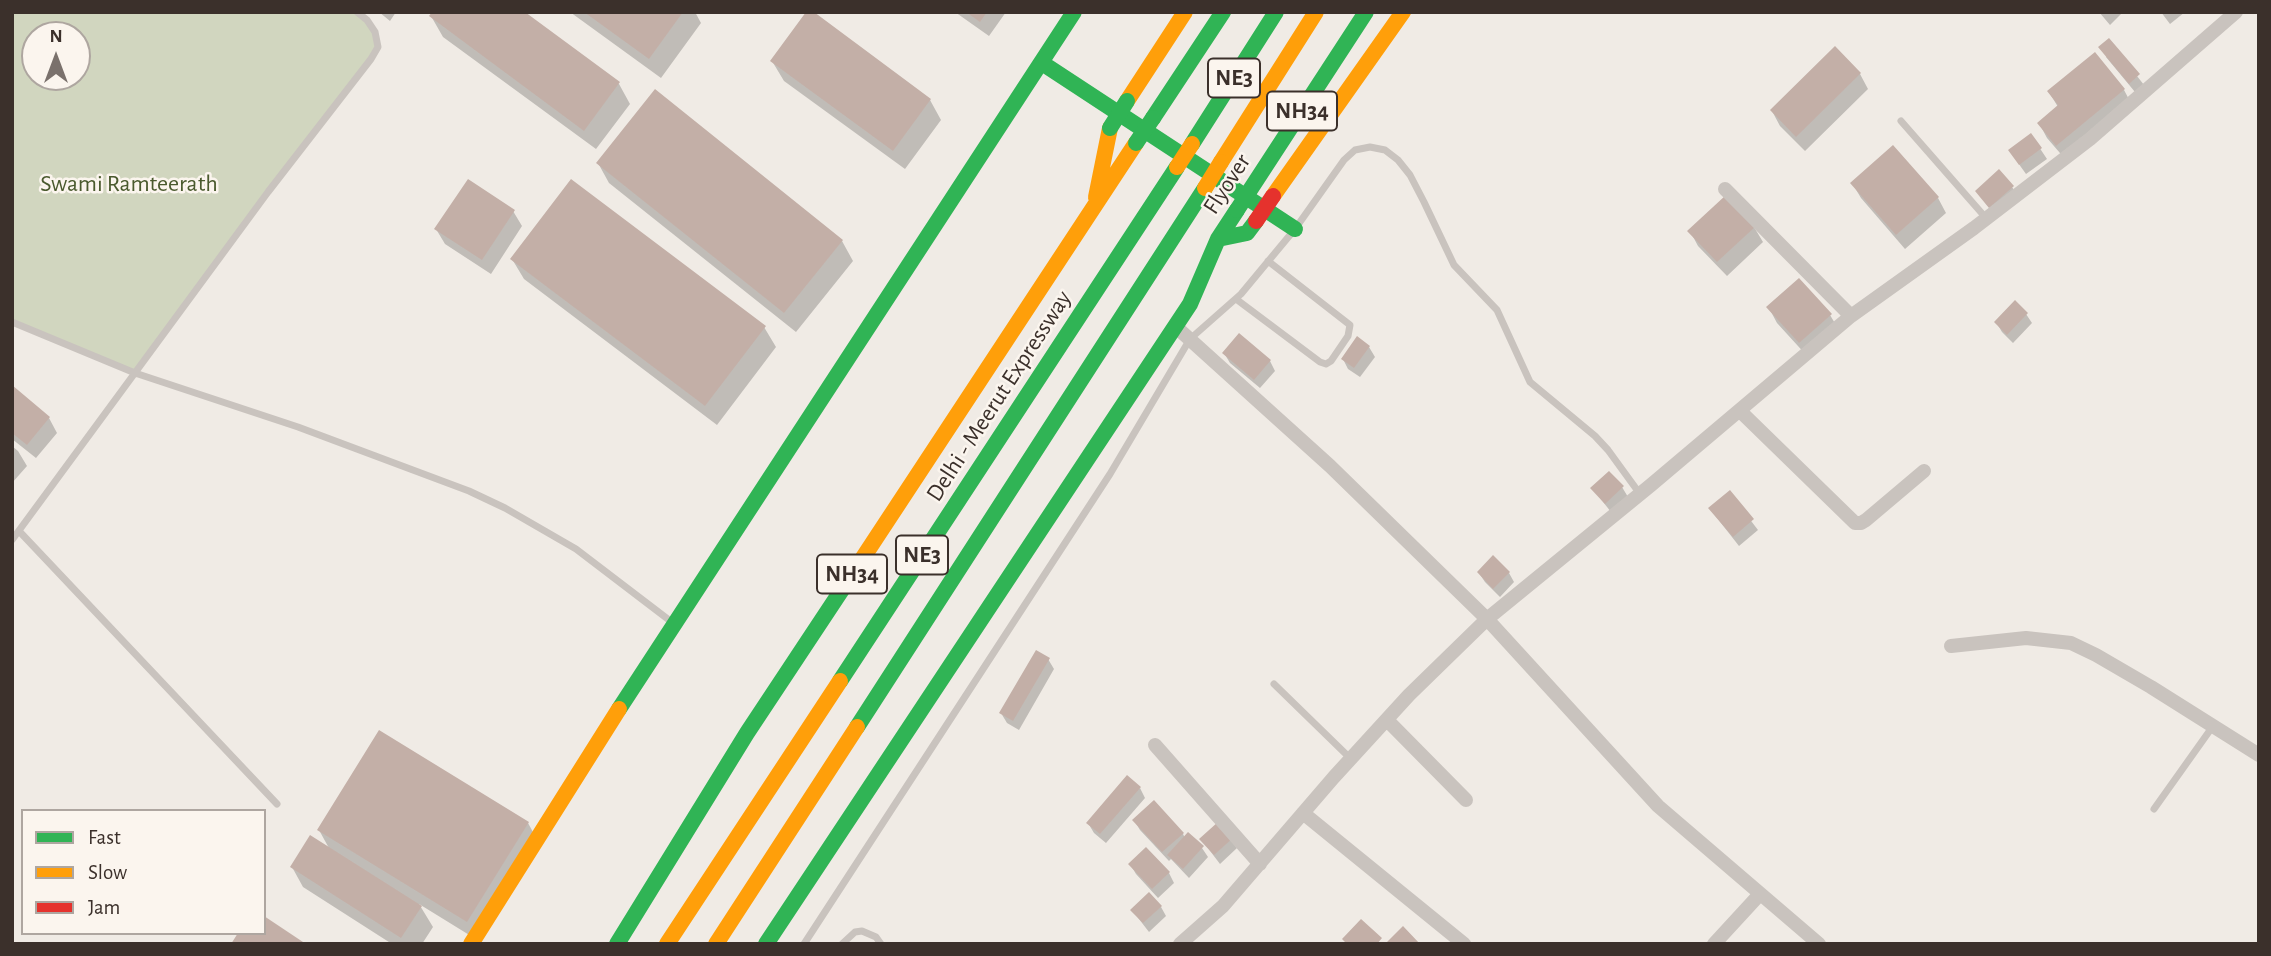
<!DOCTYPE html>
<style>
body{margin:0}
#map{position:relative;width:2271px;height:956px;overflow:hidden;background:#f0ebe5;font-family:"Alegreya Sans",sans-serif}
canvas{display:block}
.frame{position:absolute;inset:0;border:14px solid #3b302b;pointer-events:none}
.legend{position:absolute;left:21px;top:809px;width:245px;height:126px;box-sizing:border-box;background:#fbf5ee;border:2px solid #aea6a0;margin:0;padding:9px 12px;list-style:none;font-size:21px;color:#3b302b}
.legend li{display:flex;align-items:center;gap:14px;height:35px}
.legend b{width:35px;border:2px solid #aea6a0}
.north{position:absolute;left:21px;top:21px;width:70px;height:70px;box-sizing:border-box;background:#fbf5ee;border:2px solid #aea6a0;border-radius:50%;rotate:0deg;font-size:19px;font-weight:700;line-height:28px;text-align:center;color:#3b302b}
.north::after{content:'';display:block;margin:auto;width:24px;height:32px;background:#7a716c;clip-path:polygon(50% 0,100% 100%,50% 72%,0 100%)}
</style>
<div id="map">
<canvas width="2271" height="956"></canvas>
<div class="frame"></div>
<ul class="legend">
<li><b style="height:9px;background:#30b455"></b>Fast</li>
<li><b style="height:9px;background:#ff9f0a"></b>Slow</li>
<li><b style="height:9px;background:#e5322d"></b>Jam</li>
</ul>
<div class="north">N</div>
</div>
<script>
const ctx = document.querySelector('canvas').getContext('2d');
ctx.lineJoin = 'round';
function fillPath(path, color) {
  ctx.fillStyle = color;
  ctx.fill(path, 'evenodd');
}
function poly(rows) {
  const path = new Path2D();
  for (const r of rows) {
    path.moveTo(r[0], r[1]);
    for (let i = 2; i < r.length; i += 2) path.lineTo(r[i], r[i + 1]);
  }
  return path;
}
function stroke(path, color, width, dash) {
  ctx.strokeStyle = color;
  ctx.lineWidth = width;
  ctx.lineCap = dash ? 'butt' : 'round';
  ctx.setLineDash(dash || []);
  ctx.stroke(path);
}
function write(font, color, halo, rows, align = 'center') {
  ctx.font = font + ' "Alegreya Sans",sans-serif';
  ctx.lineWidth = 5;
  ctx.setLineDash([]);
  ctx.textBaseline = 'middle';
  ctx.strokeStyle = halo;
  ctx.fillStyle = color;
  for (const [text, x, y, turn = 0] of rows) {
    ctx.save();
    ctx.translate(x, y);
    ctx.rotate((+turn || 0) * Math.PI / 180);
    ctx.textAlign = isNaN(turn) ? turn : align;
    if (halo) ctx.strokeText(text, 0, 0);
    ctx.fillText(text, 0, 0);
    ctx.restore();
  }
}
fillPath(poly([
 [12,12,357,12,367,20,378,47,135,373,12,322],
 [35,35,77,35,77,77,35,77]
]), '#d1d6bf');
fillPath(poly([
 [379,12,396,12,390,21],
 [570,12,695,12,701,23,661,78],
 [955,12,1006,12,989,36],
 [2099,12,2123,12,2110,25],
 [2161,12,2185,12,2170,24],
 [431,16,619,84,630,104,596,149,443,37],
 [2109,40,2144,85,2135,92,2106,57],
 [1835,49,1860,74,1868,89,1805,151,1780,126,1772,111],
 [772,61,930,100,941,120,905,169,784,81],
 [2124,90,2132,105,2066,160,2047,138,2039,123,2058,107,2049,92],
 [2031,135,2047,159,2026,174,2016,160],
 [598,163,842,241,853,261,796,332,609,183],
 [1852,183,1938,198,1946,213,1905,249,1861,198],
 [2012,187,2018,196,1996,216,1977,192],
 [513,211,522,226,491,274,445,244,436,229],
 [1754,227,1763,242,1727,276,1698,246,1690,231],
 [512,259,764,327,776,347,717,425,524,279],
 [1769,308,1830,315,1839,330,1808,357,1777,323],
 [2026,314,2032,323,2013,343,2002,332,1996,322],
 [1369,347,1375,357,1360,377,1348,369,1343,359],
 [1224,353,1270,361,1275,371,1260,388,1230,363],
 [12,387,49,418,57,433,36,458,12,439],
 [12,446,18,451,27,466,12,483],
 [1622,487,1628,497,1611,512,1592,488],
 [1729,492,1758,530,1739,546,1710,509],
 [1479,573,1509,573,1514,582,1500,597,1485,582],
 [1048,659,1054,669,1019,730,1007,723,1001,713],
 [1140,788,1145,798,1106,843,1094,833,1088,823],
 [1134,820,1183,834,1185,838,1202,848,1208,857,1189,878,1171,859,1169,861,1140,830],
 [528,823,539,843,479,941,419,904,433,927,422,944,392,944,303,887,292,867,330,850,319,830],
 [1218,824,1237,848,1220,864,1201,839],
 [1130,864,1169,873,1174,883,1158,898,1136,874],
 [1161,907,1166,916,1149,932,1132,910]
]), '#0003');
fillPath(poly([
 [432,12,525,12,620,82,584,131,429,16],
 [584,12,683,12,649,59],
 [806,12,814,12,931,99,893,151,770,61],
 [966,12,987,12,980,22],
 [2109,38,2140,74,2129,84,2098,47],
 [1835,46,1861,73,1796,137,1770,110],
 [2095,52,2125,89,2056,146,2037,123,2058,105,2047,91],
 [655,89,843,240,784,313,596,163],
 [2031,133,2042,148,2019,165,2008,150],
 [1893,145,1939,197,1896,235,1850,183],
 [1999,169,2014,186,1989,208,1975,191],
 [468,179,515,210,482,260,434,229],
 [571,179,766,326,705,406,510,259],
 [1726,195,1756,226,1717,262,1687,231],
 [1799,278,1832,314,1799,343,1766,307],
 [2015,300,2028,313,2007,335,1994,322],
 [1239,333,1271,360,1254,380,1222,353],
 [1357,336,1370,346,1354,368,1341,359],
 [12,385,50,417,27,445,12,433],
 [1609,471,1624,486,1605,504,1590,488],
 [1730,490,1754,519,1733,537,1708,508],
 [1493,555,1510,572,1493,589,1477,572],
 [1036,650,1050,658,1013,721,999,713],
 [379,730,529,822,467,922,317,830],
 [1127,775,1141,787,1100,834,1086,823],
 [1154,800,1184,833,1162,852,1132,820],
 [1218,822,1233,838,1214,855,1199,839],
 [1188,832,1204,846,1183,869,1167,855],
 [310,835,422,906,401,938,290,867],
 [1146,847,1170,872,1152,889,1128,864],
 [1149,892,1162,906,1143,923,1130,910],
 [264,916,306,944,231,944,238,933,264,933],
 [1361,919,1382,938,1377,944,1347,944,1342,939],
 [1403,926,1420,944,1385,944]
]), '#c3afa7');
stroke(poly([
 [1901,121,1986,218],
 [1236,299,1320,362,1326,364,1331,361,1348,336,1350,325,1268,261],
 [12,322,135,373,298,427,469,491,505,508,576,549,673,623],
 [19,531,277,804],
 [12,540,268,192,371,59,378,47,375,32,367,20,357,12],
 [1274,684,1351,759],
 [2154,809,2213,726],
 [804,944,1110,474,1190,339,1241,294,1295,229,1344,160,1355,150,1370,147,1385,150,1398,160,1410,175,1424,202,1454,265,1497,310,1530,382,1595,436,1608,450,1640,494],
 [842,944,855,932,862,931,876,937,881,944]
]), '#c9c3be', 7);
stroke(poly([
 [1725,189,1851,316],
 [1175,326,1330,466,1487,619,1658,806,1819,944],
 [1740,411,1855,523,1861,523,1866,520,1924,471],
 [1951,646,2026,638,2071,643,2096,655,2151,687,2259,755],
 [1387,720,1466,800],
 [1155,745,1260,864],
 [1303,813,1464,944],
 [1180,944,1223,906,1334,777,1409,695,1487,619,1651,485,1851,316,1974,228,2090,139,2236,12],
 [1714,944,1760,894]
]), '#c9c3be', 14);
stroke(poly([
 [1042,63,1295,229],
 [1153,118,1223,12],
 [1192,144,1276,12],
 [1218,239,1247,233,1256,221],
 [840,681,1177,167],
 [619,709,1074,12],
 [857,727,1205,188],
 [617,944,747,733,847,582],
 [766,944,1190,304,1218,239,1237,210]
]), '#30b455', 16);
stroke(poly([
 [1127,101,1185,12],
 [1221,162,1316,12],
 [1273,196,1403,12],
 [1096,197,1110,128],
 [847,582,1136,143],
 [471,944,619,709],
 [667,944,840,681],
 [716,944,857,727]
]), '#ff9f0a', 16);
stroke(poly([
 [1110,128,1127,101],
 [1136,143,1153,118],
 [1237,210,1366,12]
]), '#30b455', 16);
stroke(poly([
 [1177,167,1192,144],
 [1205,188,1221,162]
]), '#ff9f0a', 16);
stroke(poly([
 [1256,221,1273,196]
]), '#e5322d', 16);
for (const [x, y, w] of [
 [1234,78,52],
 [1302,111,70],
 [922,555,52],
 [852,574,70]
]) {
  const box = new Path2D();
  box.roundRect(x - w / 2, y - 19.5, w, 39, 5);
  ctx.fillStyle = '#fbf5ee';
  ctx.fill(box);
  stroke(box, '#3b302b', 2);
}
write('bold 23px', '#3b302b', null, [
 ["NE3",1234,78],
 ["NH34",1302,111],
 ["NE3",922,555],
 ["NH34",852,574]
]);
write('24px', '#4a5a2e', '#fbf5ee', [
 ["Swami Ramteerath",129,184]
]);
write('24px', '#3b302b', '#fbf5ee', [
 ["Flyover",1227,184,-57],
 ["Delhi - Meerut Expressway",999,396,-57]
]);
</script>
